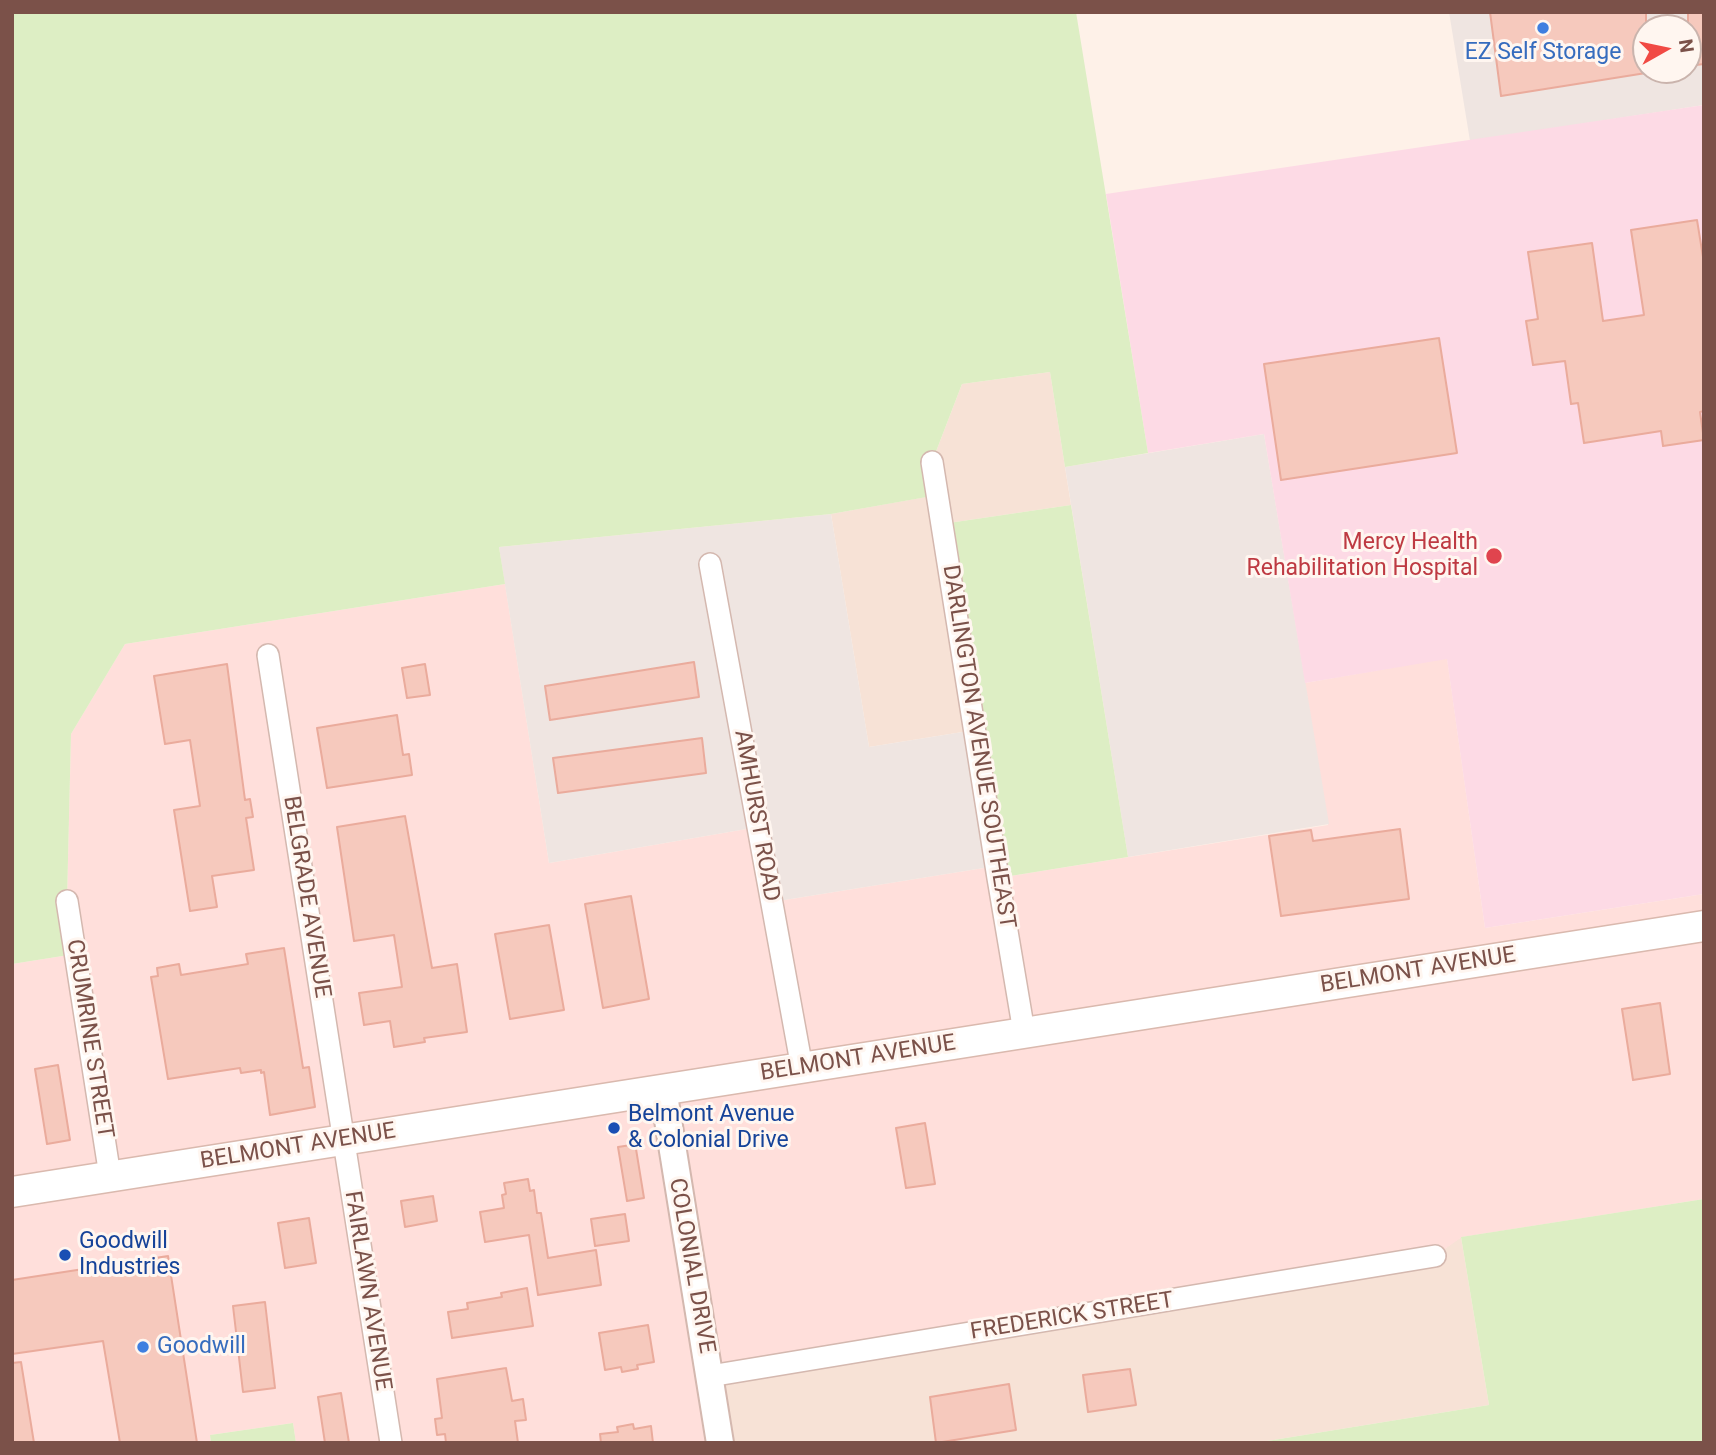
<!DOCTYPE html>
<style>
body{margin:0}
#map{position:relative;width:1716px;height:1455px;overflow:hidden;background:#fef1e8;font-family:Roboto,sans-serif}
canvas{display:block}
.frame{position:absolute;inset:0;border:14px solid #7b5149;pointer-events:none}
.north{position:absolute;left:1632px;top:14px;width:70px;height:70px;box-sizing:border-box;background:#fff6f0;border:2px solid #cab4ad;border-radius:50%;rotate:81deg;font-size:19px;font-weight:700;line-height:28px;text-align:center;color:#7b5149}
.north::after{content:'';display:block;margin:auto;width:24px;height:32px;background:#f14a44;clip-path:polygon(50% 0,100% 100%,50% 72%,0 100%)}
</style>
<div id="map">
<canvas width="1716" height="1455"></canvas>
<div class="frame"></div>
<div class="north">N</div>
</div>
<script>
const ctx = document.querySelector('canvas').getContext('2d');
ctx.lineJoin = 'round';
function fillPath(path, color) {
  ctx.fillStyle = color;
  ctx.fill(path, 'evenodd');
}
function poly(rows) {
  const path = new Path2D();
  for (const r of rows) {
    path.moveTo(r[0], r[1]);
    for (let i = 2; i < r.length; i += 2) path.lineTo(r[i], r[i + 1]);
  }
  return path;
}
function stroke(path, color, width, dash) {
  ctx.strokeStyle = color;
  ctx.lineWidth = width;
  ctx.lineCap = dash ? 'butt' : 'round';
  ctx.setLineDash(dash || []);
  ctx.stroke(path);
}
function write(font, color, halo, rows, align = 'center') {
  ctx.font = font + ' Roboto,sans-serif';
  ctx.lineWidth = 6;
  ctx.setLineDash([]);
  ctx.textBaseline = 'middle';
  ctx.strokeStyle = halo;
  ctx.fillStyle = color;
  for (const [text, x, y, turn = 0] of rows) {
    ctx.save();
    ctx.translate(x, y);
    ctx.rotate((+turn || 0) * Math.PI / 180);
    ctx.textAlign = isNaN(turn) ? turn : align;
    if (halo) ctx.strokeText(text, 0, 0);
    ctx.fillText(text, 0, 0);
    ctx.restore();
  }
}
fillPath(poly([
 [1050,372,1071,505,942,524,975,730,869,747,831,514,937,495,932,462,962,384],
 [1461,1237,1489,1405,1255,1443,720,1443,710,1376,1434,1256]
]), '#f7e2d6');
fillPath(poly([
 [505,584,549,863,758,827,772,902,996,866,998,878,1328,825,1305,683,1447,658,1485,928,1704,894,1704,1199,1462,1237,1435,1256,710,1376,720,1443,296,1443,293,1423,210,1435,211,1443,12,1443,12,964,75,954,67,901,71,734,125,644]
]), '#ffdfdb');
fillPath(poly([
 [1449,12,1704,12,1704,105,1470,141],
 [1646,28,1688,28,1688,70,1646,70],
 [1264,434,1329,824,1128,857,1065,467],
 [831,514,869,747,975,730,996,866,772,902,758,827,549,863,499,547]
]), '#efe5e1');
fillPath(poly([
 [1704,105,1704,894,1485,928,1447,659,1305,683,1264,434,1148,453,1106,194]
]), '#fddae5');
fillPath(poly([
 [12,12,1076,12,1148,453,1065,467,1050,372,962,384,932,462,938,495,831,514,499,547,505,584,125,644,71,734,67,901,75,954,12,964],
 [1071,505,1128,857,998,878,942,524],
 [1704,1199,1704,1443,1255,1443,1489,1405,1461,1237],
 [293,1423,296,1443,211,1443,210,1435]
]), '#ddeec4');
const building = poly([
 [1490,12,1646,12,1646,73,1501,96,1490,12],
 [1688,12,1704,12,1704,64,1688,66,1688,12],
 [1697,220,1704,263,1704,411,1700,412,1704,440,1663,446,1661,431,1584,443,1578,403,1571,404,1565,361,1533,365,1526,321,1538,319,1528,252,1592,243,1603,321,1644,315,1631,230,1697,220],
 [1439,338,1457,453,1281,480,1264,364,1439,338],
 [694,662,699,697,550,720,545,686,694,662],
 [227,664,245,800,250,799,253,817,246,818,254,870,212,876,217,907,190,911,174,810,200,806,190,740,165,744,154,676,227,664],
 [425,664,430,695,407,698,402,668,425,664],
 [397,715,403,755,409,754,412,775,327,788,317,728,397,715],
 [702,738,706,773,558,793,553,758,702,738],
 [405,816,432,968,457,964,467,1032,424,1038,425,1042,394,1047,390,1021,364,1025,359,993,402,987,394,935,354,941,337,827,405,816],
 [1400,829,1409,899,1281,916,1269,836,1311,830,1313,841,1400,829],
 [631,896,649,999,603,1008,585,904,631,896],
 [549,925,564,1010,510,1019,495,934,549,925],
 [284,948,303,1068,309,1067,315,1107,270,1115,264,1072,261,1073,261,1070,241,1073,240,1068,168,1079,151,977,158,976,157,968,179,964,181,975,248,964,246,954,284,948],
 [1660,1003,1670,1074,1633,1080,1622,1009,1660,1003],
 [58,1065,70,1140,47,1144,35,1069,58,1065],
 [925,1123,935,1184,906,1188,896,1128,925,1123],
 [631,1145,636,1149,644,1198,627,1201,618,1147,631,1145],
 [528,1179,530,1191,534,1190,537,1213,541,1213,548,1258,596,1250,601,1285,538,1295,529,1235,485,1242,480,1212,504,1208,502,1195,506,1194,504,1183,528,1179],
 [433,1196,437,1221,405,1227,401,1201,433,1196],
 [625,1214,629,1241,595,1246,591,1219,625,1214],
 [309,1218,316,1263,285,1268,278,1223,309,1218],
 [168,1256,197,1443,120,1443,103,1341,12,1354,12,1280,168,1256],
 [527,1288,533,1326,452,1338,448,1312,468,1309,467,1303,502,1297,501,1293,527,1288],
 [265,1302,275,1388,243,1392,233,1306,265,1302],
 [648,1325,654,1362,637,1365,638,1369,622,1372,621,1367,605,1370,599,1333,648,1325],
 [21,1362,34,1443,12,1443,12,1363,21,1362],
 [506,1368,512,1401,523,1399,526,1420,515,1421,518,1443,446,1443,445,1434,437,1435,435,1419,442,1418,437,1379,506,1368],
 [1130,1369,1136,1405,1088,1412,1083,1375,1130,1369],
 [1009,1384,1016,1430,936,1443,930,1397,1009,1384],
 [341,1393,349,1443,325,1443,318,1397,341,1393],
 [633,1424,634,1429,651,1426,653,1443,601,1443,600,1434,618,1432,617,1427,633,1424]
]);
fillPath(building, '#f6c9bd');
stroke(building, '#eaab9c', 2);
const minor = poly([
 [932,462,998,878,1024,1032],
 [710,564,802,1068],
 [268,655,391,1443],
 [67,901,110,1176],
 [710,1376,1435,1256]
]);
const tertiary = poly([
 [663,1089,720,1443]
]);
const secondary = poly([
 [12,1192,1704,926]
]);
stroke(minor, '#d4b8af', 24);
stroke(tertiary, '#d4b8af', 30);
stroke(secondary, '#dab9ae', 33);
stroke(minor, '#fff', 21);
stroke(tertiary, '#fff', 26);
stroke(secondary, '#fff', 30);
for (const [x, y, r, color] of [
 [1543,28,7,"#3f7fe0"],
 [1494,556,9,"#e0444e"],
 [614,1128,7,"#1a4fb4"],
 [65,1255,7,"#1a4fb4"],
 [143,1347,7,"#3f7fe0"]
]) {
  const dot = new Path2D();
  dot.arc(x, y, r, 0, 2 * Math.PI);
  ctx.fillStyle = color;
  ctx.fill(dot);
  stroke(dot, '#fff6f0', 2.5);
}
write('23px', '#366cbe', '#fff6f0', [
 ["EZ Self Storage",1543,53],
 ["Goodwill",157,1347,"left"]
]);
write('23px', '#be3a42', '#fff6f0', [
 ["Mercy Health",1478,543],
 ["Rehabilitation Hospital",1478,569]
], 'right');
write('23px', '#7b5149', '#fff6f0', [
 ["DARLINGTON AVENUE SOUTHEAST",978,747,81],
 ["AMHURST ROAD",756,816,80],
 ["BELGRADE AVENUE",306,897,81],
 ["BELMONT AVENUE",1418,971,-9],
 ["CRUMRINE STREET",89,1039,81],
 ["BELMONT AVENUE",858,1059,-9],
 ["BELMONT AVENUE",298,1147,-9],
 ["COLONIAL DRIVE",691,1266,80],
 ["FAIRLAWN AVENUE",367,1291,81],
 ["FREDERICK STREET",1072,1317,-9]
]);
write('23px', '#164399', '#fff6f0', [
 ["Belmont Avenue",628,1115],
 ["& Colonial Drive",628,1141],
 ["Goodwill",79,1242],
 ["Industries",79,1268]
], 'left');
</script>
